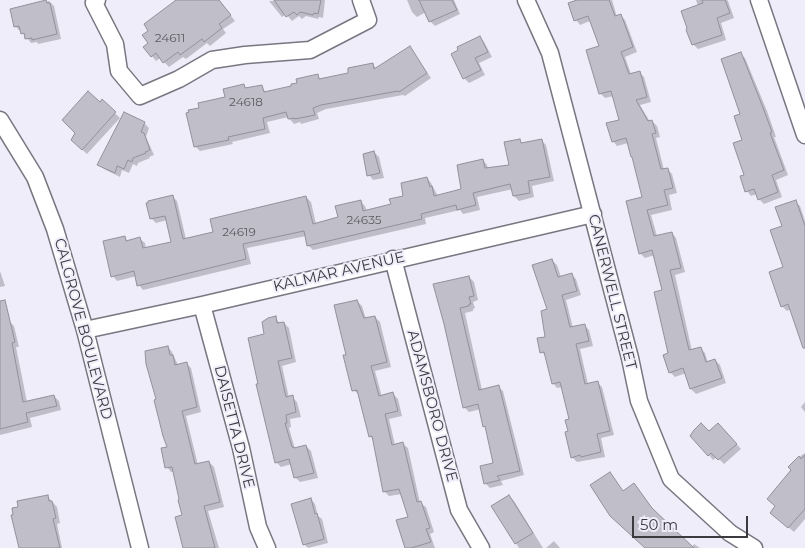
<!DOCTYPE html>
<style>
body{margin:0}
#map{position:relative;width:805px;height:548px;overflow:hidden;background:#efedf9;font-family:Montserrat,sans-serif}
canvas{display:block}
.scale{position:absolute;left:632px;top:516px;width:116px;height:22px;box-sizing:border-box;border:2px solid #3b3a3f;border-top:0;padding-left:6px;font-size:15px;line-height:18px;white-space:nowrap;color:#3b3a3f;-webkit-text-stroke:4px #efedf9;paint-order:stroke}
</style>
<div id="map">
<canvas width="805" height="548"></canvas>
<div class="scale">50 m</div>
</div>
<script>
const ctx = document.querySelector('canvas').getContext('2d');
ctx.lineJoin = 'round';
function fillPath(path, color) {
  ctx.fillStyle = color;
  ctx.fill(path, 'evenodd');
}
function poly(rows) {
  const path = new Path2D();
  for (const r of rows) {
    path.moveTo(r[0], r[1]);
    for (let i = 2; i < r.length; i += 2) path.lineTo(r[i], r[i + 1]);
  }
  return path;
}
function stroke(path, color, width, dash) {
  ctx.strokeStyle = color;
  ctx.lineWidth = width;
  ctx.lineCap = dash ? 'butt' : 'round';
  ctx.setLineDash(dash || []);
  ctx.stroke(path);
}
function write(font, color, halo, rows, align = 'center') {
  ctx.font = font + ' Montserrat,sans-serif';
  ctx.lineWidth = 4;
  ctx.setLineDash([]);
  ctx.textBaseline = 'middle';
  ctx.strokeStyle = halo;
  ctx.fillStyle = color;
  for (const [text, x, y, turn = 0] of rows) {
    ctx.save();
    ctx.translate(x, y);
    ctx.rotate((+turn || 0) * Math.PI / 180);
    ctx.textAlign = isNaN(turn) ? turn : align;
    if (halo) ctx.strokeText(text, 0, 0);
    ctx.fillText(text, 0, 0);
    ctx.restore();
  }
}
fillPath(poly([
 [176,0,219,0,235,21,223,29,226,33,210,46,207,43,186,59,183,57,169,67,160,58,156,61,152,56,150,44],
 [325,0,323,18,319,17,318,19,306,16,302,19,299,16,292,21,286,14,282,17,269,1],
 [407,0,454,0,460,14,435,26,430,21,426,12,417,17,412,12],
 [581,0,612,0,617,17,620,15,625,20,637,52,625,57,631,74,639,72,644,77,651,102,640,105,650,122,652,121,657,126,660,137,656,138,664,170,667,169,672,174,677,193,669,195,672,210,651,215,657,236,672,233,676,238,685,272,675,275,692,351,700,348,705,353,708,363,715,360,720,365,726,383,696,394,691,389,686,373,675,377,670,372,663,291,655,255,645,258,640,253,643,198,634,159,628,143,617,146,613,141,621,121,614,96,605,98,600,93,600,47,590,21,580,25,576,20],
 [696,0,727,0,728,1,734,18,721,23,726,40,698,49,693,44,698,6],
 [49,1,54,6,61,39,38,44,37,42,31,43,22,31,20,31,15,26,12,10],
 [480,37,484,42,492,57,479,63,485,75,469,83,464,78],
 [410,48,431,78,405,96,403,95,326,109,317,113,319,119,301,124,300,122,294,124,288,117,267,122,270,133,232,142,233,144,200,151,195,146,201,109,226,98,244,85,247,89,261,87,266,92,292,87,317,76,322,80,350,74,373,65,377,69],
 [740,54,745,58,767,111,776,137,774,137,788,175,776,180,782,197,764,204,759,199,757,194,751,196,747,191,742,114],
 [102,101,120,118,87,154,72,140],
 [144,123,149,128,146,137,154,155,149,157,150,158,138,163,137,166,133,164,129,173,122,170,120,177,104,169,99,164],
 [519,140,523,144,541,140,546,145,554,181,532,186,534,197,519,201,514,196,513,189,477,197,480,210,463,214,460,210,425,218,426,224,313,250,308,245,306,236,247,248,251,264,143,290,139,285,137,276,117,281,113,276,124,237,128,241,140,239,145,243,146,249,172,243,167,220,156,223,151,218,172,196,177,201,186,239,215,232,306,197,311,202,316,224,340,218,360,201,365,206,367,211,392,205,427,178,431,183,438,196,462,190,483,160,487,165,488,169,510,166],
 [374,152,379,157,384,178,373,180,369,175],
 [795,202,800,206,805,221,805,350,791,309,787,311,782,306,784,227],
 [552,260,557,265,561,277,571,274,576,279,581,295,566,300,573,328,584,325,589,330,593,346,580,349,588,384,597,382,602,387,614,435,601,438,605,457,577,462,572,457,569,432,570,420,563,387,557,388,553,383,547,357,542,352,546,338],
 [0,271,5,286,0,287],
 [469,277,474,282,478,300,473,302,475,308,473,309,473,311,465,313,482,390,498,387,503,391,524,475,501,481,503,485,490,488,485,483,495,464,481,409,469,412,464,407,445,324],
 [357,301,362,306,366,319,375,317,380,322,391,367,375,371,382,397,393,394,398,399,402,416,389,419,395,445,403,444,408,448,420,503,426,507,434,532,430,534,435,548,407,548,409,518,402,494,389,496,384,491,375,441,370,436,360,395,353,390,347,356],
 [275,317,280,324,284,323,289,328,296,362,282,366,289,398,292,397,297,402,301,417,290,419,291,427,289,428,295,449,306,446,311,451,318,478,300,482,295,477,292,464,281,467,276,462,259,385,266,335],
 [0,321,9,321,14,326,19,347,16,347,27,402,54,396,59,401,61,410,30,418,32,427,0,435],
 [168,347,172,352,178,365,186,363,191,368,201,412,186,416,198,465,209,462,214,467,224,507,208,511,219,548,185,548,183,516,174,472,171,472,167,467,169,448,158,400],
 [805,402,805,412,801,407],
 [723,429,741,449,724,464,717,457,713,460,709,455],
 [805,453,805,519,794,532,776,517,776,506,799,457],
 [609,473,624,492,634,485,655,514,692,547,694,544,700,548,647,548],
 [47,496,57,507,60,523,57,524,62,548,21,548],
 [509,496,514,501,543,548,519,548,493,506],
 [311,499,315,504,318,516,322,519,328,543,308,548,304,544],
 [554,541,560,548,546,548]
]), '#0003');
const building = poly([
 [46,0,47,3,50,3,57,34,32,40,32,38,25,39,24,33,21,34,19,26,14,27,10,9,46,0],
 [176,0,219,0,231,15,219,24,222,28,204,42,202,39,180,55,178,52,163,63,156,53,151,57,143,47,148,43,142,35,148,31,144,24,176,0],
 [274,0,321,0,318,14,314,13,313,15,300,12,297,15,294,12,286,17,274,0],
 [419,0,452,0,457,10,429,22,419,0],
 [577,0,609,0,615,16,621,14,633,47,621,52,629,74,640,71,647,97,636,100,648,121,652,120,656,133,652,134,661,169,668,168,673,188,664,190,668,205,647,210,654,236,672,232,681,268,670,270,689,350,701,347,706,362,715,359,722,378,690,389,683,368,669,373,663,355,668,353,654,292,662,290,652,250,639,254,626,201,642,197,632,157,631,157,626,138,612,142,606,123,619,120,611,91,599,94,586,50,599,46,588,16,574,21,568,3,577,0],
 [702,0,725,0,730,13,717,18,722,35,692,45,686,30,687,28,681,11,703,3,702,0],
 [480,36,488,52,475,58,481,70,463,79,451,54,458,50,457,47,480,36],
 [410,46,427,73,399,92,398,91,321,105,313,108,315,115,295,119,295,118,288,119,286,112,263,118,265,129,228,137,229,140,194,147,186,113,189,112,188,110,199,108,198,103,225,97,223,89,244,84,245,88,262,85,264,92,291,86,291,84,297,83,296,79,318,74,319,79,348,73,348,68,373,63,374,69,410,46],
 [741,52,762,105,772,132,770,133,784,170,772,175,778,192,758,200,754,189,745,192,740,176,744,175,733,143,742,140,734,116,740,114,721,59,741,52],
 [88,91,100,102,102,99,116,112,82,150,71,140,75,133,62,120,88,91],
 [124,112,145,122,141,132,144,133,150,150,145,152,146,153,133,158,132,162,128,160,124,169,117,166,115,173,97,165,124,112],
 [520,139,521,143,542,139,550,177,528,181,530,193,513,196,510,184,473,193,476,205,457,210,456,205,421,214,422,219,307,246,304,231,243,244,246,259,137,286,134,271,111,277,103,241,125,236,126,241,140,237,143,248,171,242,165,216,150,219,146,203,148,203,148,201,173,195,183,239,213,232,210,219,306,196,313,224,338,217,335,206,361,200,363,211,391,204,389,199,403,196,401,183,427,177,430,187,432,186,434,196,461,189,457,165,483,159,485,168,509,165,504,142,520,139],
 [374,151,380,173,367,176,363,154,374,151],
 [796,200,805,226,805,348,803,348,788,304,781,307,769,272,783,267,770,230,782,226,775,207,796,200],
 [552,259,558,277,572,273,577,291,562,295,570,327,585,324,589,341,576,344,585,384,598,381,610,431,597,434,601,452,581,457,580,455,571,458,565,432,568,431,565,420,569,419,560,382,552,384,544,352,540,353,537,338,545,337,541,311,547,309,532,265,552,259],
 [469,276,474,296,469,297,471,304,469,304,469,306,460,308,479,390,499,385,520,471,497,476,500,480,484,484,480,466,493,463,485,426,483,427,478,404,463,408,444,324,433,284,469,276],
 [5,300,15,342,12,343,23,402,54,395,57,406,26,413,28,422,0,429,0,301,5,300],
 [357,300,364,318,375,316,387,362,371,366,379,396,393,392,398,411,385,414,392,445,403,442,417,502,421,501,430,528,426,529,431,542,411,548,405,548,396,520,408,517,399,489,383,492,372,436,369,437,357,390,352,391,343,355,346,355,334,305,357,300],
 [276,316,277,323,284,322,292,358,278,361,286,397,293,395,296,412,286,415,287,423,285,423,292,447,294,447,294,448,306,445,314,473,294,478,289,459,275,463,256,384,258,384,248,338,264,334,262,322,268,318,276,316],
 [168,346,170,355,173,355,175,365,187,362,197,407,182,411,195,464,209,461,220,502,204,506,215,548,183,548,175,517,182,515,178,500,179,499,172,467,165,468,161,448,167,447,163,436,154,400,156,399,146,364,145,351,168,346],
 [701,423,709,431,718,423,737,444,718,460,711,453,708,456,690,436,694,430,701,423],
 [805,455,805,509,788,528,770,513,775,506,767,499,791,470,788,467,799,456,801,459,805,455],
 [610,472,623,491,634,483,652,508,694,548,645,548,610,516,590,485,610,472],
 [48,495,49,501,52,501,56,518,53,519,60,548,19,548,11,515,13,515,12,508,18,507,17,501,48,495],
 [509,495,533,533,515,544,491,506,509,495],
 [311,498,315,514,317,513,324,539,303,545,291,504,311,498]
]);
fillPath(building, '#c0bec9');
stroke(building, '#92909b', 1);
const minor = poly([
 [97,0,94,3,115,44,119,71,140,96,179,79,212,60,245,55,310,50,368,20,361,0],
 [526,0,550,53,630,358,639,401,671,479,730,533,754,548],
 [759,0,805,135],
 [0,120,35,177,55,229,85,330,140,548],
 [393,259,459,510,481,548],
 [202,305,241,448,258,527,267,548],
 [85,330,202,305,593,214]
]);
stroke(minor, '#787781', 19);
stroke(minor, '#fff', 16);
write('12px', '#5c5b62', null, [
 ["24611",170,38],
 ["24618",246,102],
 ["24635",364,220],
 ["24619",239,232]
]);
write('15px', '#3b3a3f', '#efedf9', [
 ["KALMAR AVENUE",339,272,-13],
 ["CANERWELL STREET",612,292,76],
 ["CALGROVE BOULEVARD",83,329,75],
 ["ADAMSBORO DRIVE",432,406,75],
 ["DAISETTA DRIVE",234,427,76]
]);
</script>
